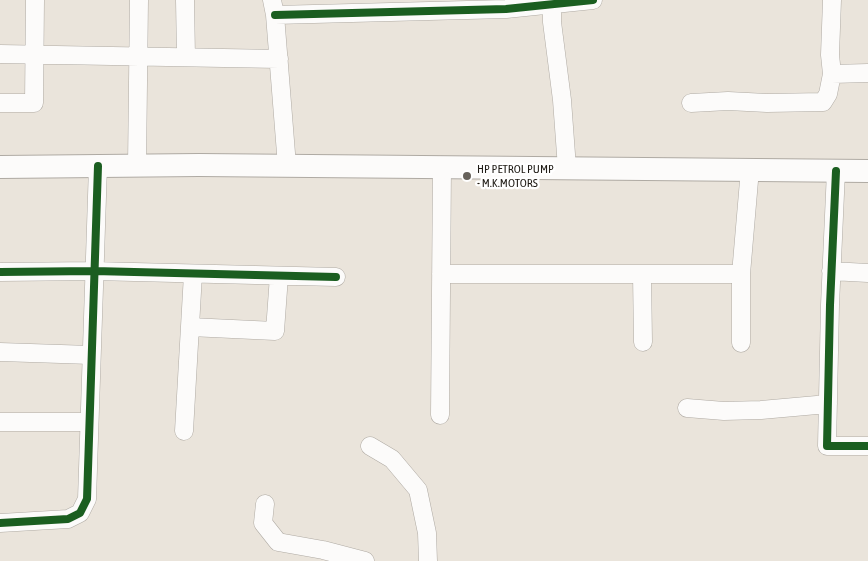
<!DOCTYPE html>
<style>
body{margin:0}
canvas{display:block;background:#eae4db}
</style>
<canvas width="868" height="561"></canvas>
<script>
const ctx = document.querySelector('canvas').getContext('2d');
ctx.lineJoin = 'round';
function poly(rows) {
  const path = new Path2D();
  for (const r of rows) {
    path.moveTo(r[0], r[1]);
    for (let i = 2; i < r.length; i += 2) path.lineTo(r[i], r[i + 1]);
  }
  return path;
}
function stroke(path, color, width, dash) {
  ctx.strokeStyle = color;
  ctx.lineWidth = width;
  ctx.lineCap = dash ? 'butt' : 'round';
  ctx.setLineDash(dash || []);
  ctx.stroke(path);
}
function write(font, color, halo, rows, align = 'center') {
  ctx.font = font + ' "Asap Condensed",sans-serif';
  ctx.lineWidth = 4.5;
  ctx.setLineDash([]);
  ctx.textBaseline = 'middle';
  ctx.strokeStyle = halo;
  ctx.fillStyle = color;
  for (const [text, x, y, turn = 0] of rows) {
    ctx.save();
    ctx.translate(x, y);
    ctx.rotate((+turn || 0) * Math.PI / 180);
    ctx.textAlign = isNaN(turn) ? turn : align;
    if (halo) ctx.strokeText(text, 0, 0);
    ctx.fillText(text, 0, 0);
    ctx.restore();
  }
}
const minor = poly([
 [185,0,186,57],
 [272,0,275,15,287,166],
 [552,0,552,22,562,100,567,168],
 [275,15,506,9,593,0],
 [0,54,279,59],
 [832,74,868,73],
 [0,103,34,103,35,0],
 [691,103,728,101,767,103,823,102,828,94,832,74,830,55,832,0],
 [137,166,139,0],
 [836,171,830,305,827,446,868,446],
 [831,271,868,273],
 [0,272,94,271,336,277],
 [441,274,741,274],
 [642,274,643,342],
 [190,327,275,331,279,276],
 [741,343,741,274,750,169],
 [0,352,91,355],
 [687,408,724,411,761,410,828,404],
 [440,415,442,167],
 [0,422,88,422],
 [184,431,193,274],
 [370,446,392,459,418,490,427,533,428,561],
 [265,504,263,523,278,542,323,550,365,561],
 [0,523,68,519,80,513,87,499,98,166]
]);
const major = poly([
 [0,167,199,165,868,171]
]);
stroke(minor, '#afaaa3', 19);
stroke(major, '#afaaa3', 24);
stroke(minor, '#fcfbfa', 18);
stroke(major, '#fcfbfa', 22);
stroke(poly([
 [275,15,506,9,593,0],
 [836,171,830,305,827,446,868,446],
 [0,272,94,271,336,277],
 [0,523,68,519,80,513,87,499,98,166]
]), '#1b5e20', 8);
for (const [x, y, r, color] of [
 [467,176,5,"#67625b"]
]) {
  const dot = new Path2D();
  dot.arc(x, y, r, 0, 2 * Math.PI);
  ctx.fillStyle = color;
  ctx.fill(dot);
  stroke(dot, '#fff', 2);
}
write('12px', '#201c16', '#fff', [
 ["HP PETROL PUMP",477,169],
 ["- M.K.MOTORS",477,183]
], 'left');
</script>
